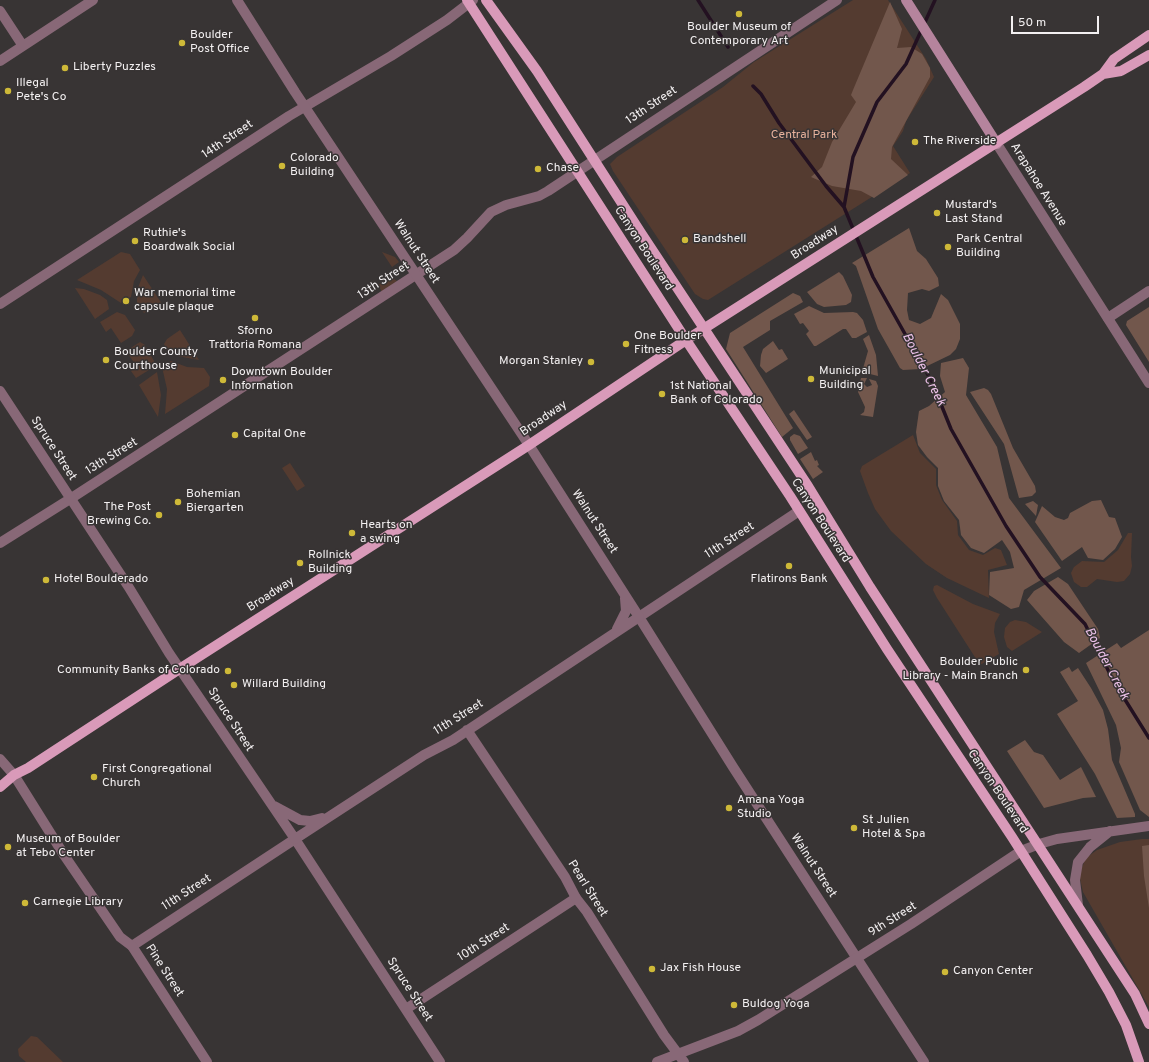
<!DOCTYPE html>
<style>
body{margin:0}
#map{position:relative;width:1149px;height:1062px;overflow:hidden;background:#383434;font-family:Overpass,sans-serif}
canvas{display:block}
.scale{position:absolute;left:1011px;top:16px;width:88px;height:18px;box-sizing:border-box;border:2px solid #f3f0f1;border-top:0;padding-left:5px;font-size:12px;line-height:14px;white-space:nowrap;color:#f3f0f1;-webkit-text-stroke:3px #383434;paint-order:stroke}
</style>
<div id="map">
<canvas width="1149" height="1062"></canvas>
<div class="scale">50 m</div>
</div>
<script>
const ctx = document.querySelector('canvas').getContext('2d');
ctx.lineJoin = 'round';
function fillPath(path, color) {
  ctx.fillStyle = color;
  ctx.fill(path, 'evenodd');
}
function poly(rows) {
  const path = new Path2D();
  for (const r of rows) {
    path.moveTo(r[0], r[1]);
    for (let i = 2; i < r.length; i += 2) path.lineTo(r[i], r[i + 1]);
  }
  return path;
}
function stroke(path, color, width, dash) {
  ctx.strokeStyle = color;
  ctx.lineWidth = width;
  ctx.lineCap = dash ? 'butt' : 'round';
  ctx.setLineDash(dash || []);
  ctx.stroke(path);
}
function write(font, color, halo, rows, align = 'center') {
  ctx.font = font + ' Overpass,sans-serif';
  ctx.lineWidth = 3;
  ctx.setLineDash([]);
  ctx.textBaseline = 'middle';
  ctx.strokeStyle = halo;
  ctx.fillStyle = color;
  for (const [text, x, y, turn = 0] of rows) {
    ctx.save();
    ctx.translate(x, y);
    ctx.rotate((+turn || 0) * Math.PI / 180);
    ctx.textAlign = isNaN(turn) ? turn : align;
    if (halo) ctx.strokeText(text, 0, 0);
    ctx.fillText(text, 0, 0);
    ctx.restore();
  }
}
fillPath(poly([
 [853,0,888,0,926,59,934,77,906,121,903,131,893,146,910,173,708,300,703,299,695,294,613,171,610,164,617,157,723,87,754,62],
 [121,252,130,254,140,270,134,281,131,297,121,303,101,290,77,280],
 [382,252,395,257,399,262,392,267],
 [143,275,164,307,151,309,144,313,137,304,137,290],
 [391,277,397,281,382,292,378,285],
 [75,288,84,289,100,295,107,300,109,309,95,319],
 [117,312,125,315,135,330,132,336,121,343,111,328,106,332,100,322],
 [180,330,199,360,177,356,166,349,164,344,167,339],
 [140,342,145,345,154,361,154,364,149,370,136,378,131,371,137,367,126,351],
 [171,361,187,367,204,368,210,377,209,386,165,414,167,389,162,367],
 [157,372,161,395,158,417,139,385],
 [913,435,920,453,936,469,936,485,942,500,957,521,958,535,969,550,983,555,995,548,1001,550,1007,565,988,570,989,598,947,578,926,564,891,531,875,509,868,493,860,471,862,466],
 [290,463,305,486,297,491,282,468],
 [1128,533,1132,533,1131,557,1132,566,1130,574,1124,581,1117,582,1097,579,1087,587,1081,587,1074,582,1071,573,1074,567,1082,561,1104,562,1118,550],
 [937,585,973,604,1000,614,995,623,994,632,999,654,980,665,937,598,933,590,934,586],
 [1015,620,1026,622,1042,632,1012,651,1007,647,1004,637,1005,628,1010,622],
 [1142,839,1149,839,1149,1007,1083,892,1079,874,1086,858,1097,850,1120,842],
 [31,1036,37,1037,63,1062,26,1062,19,1056,18,1049]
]), '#543b30');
fillPath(poly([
 [890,2,902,29,897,48,911,47,922,54,930,68,930,77,892,147,891,159,908,175,874,198,861,191,832,186,811,177,822,167,832,142,856,102,851,95,853,90],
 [909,228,917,251,926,259,938,278,939,286,929,291,922,289,908,293,907,310,909,320,920,324,931,318,941,294,948,300,960,324,960,339,956,349,950,355,921,369,903,370,900,368,878,329,856,266,852,263],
 [839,272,843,276,852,295,851,302,846,305,824,307,817,304,807,292],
 [793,293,800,296,803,302,770,321,770,330,743,347,793,428,782,437,726,349,730,333],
 [809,306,824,313,853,312,857,313,863,320,867,332,856,338,852,338,846,329,843,329,816,346,814,346,806,334,809,331,803,323,800,324,794,314],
 [1149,307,1149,362,1126,325,1127,321],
 [869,335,876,355,878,376,862,372,868,351,863,339],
 [773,341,779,350,782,349,788,359,766,373,760,366,761,355,763,349],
 [963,358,969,368,966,395,997,447,1009,498,1061,568,1024,590,1019,607,1011,609,989,595,990,572,1014,568,1010,552,1002,540,984,553,971,548,961,535,959,520,944,501,938,486,938,468,927,457,918,445,916,432,919,411,929,406,945,392,940,376,941,363],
 [861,378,867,378,864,384,867,387,872,385,869,379,876,381,878,386,873,417,860,415,864,412,865,407,858,392],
 [984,388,988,390,991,394,1013,448,1035,486,1036,492,1032,496,1019,498,1004,444,970,392],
 [794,410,812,437,807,440,789,414],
 [794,434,800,436,808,448,798,454,790,440,790,437],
 [811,452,815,461,817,460,819,465,817,466,823,472,813,479,800,459],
 [1101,500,1109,517,1115,518,1122,537,1115,549,1103,560,1088,558,1082,547,1062,561,1035,522,1042,506,1055,517,1064,520,1068,518,1070,513,1092,501],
 [1033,501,1038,505,1036,516,1025,504],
 [1058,577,1068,584,1098,629,1100,638,1079,653,1064,642,1027,600,1034,591],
 [1149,630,1149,817,1140,810,1119,762,1121,748,1116,725,1086,663,1117,643,1121,648],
 [1069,667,1072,672,1078,668,1091,688,1103,710,1108,729,1112,760,1135,814,1135,817,1117,818,1095,774,1057,714,1078,701,1060,672],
 [1025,740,1034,752,1043,755,1060,780,1081,767,1096,797,1083,798,1044,808,1007,751],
 [1149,845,1149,908,1144,876,1142,846]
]), '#72574c');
stroke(poly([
 [698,0,728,47],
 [935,0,906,64,877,102,853,157,844,207,873,277,932,382,951,429,1006,526,1040,577,1085,624,1114,682,1149,738],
 [753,86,761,94,779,123,826,186,844,207]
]), '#231121', 3.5);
stroke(poly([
 [0,304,289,116,391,56,447,20,473,0],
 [1108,318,1149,291],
 [70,499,454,250,467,238,491,212,506,205,539,196,548,191,837,0],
 [799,511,639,617,733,767,924,1062],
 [132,946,295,839,440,1062],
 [406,1009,576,898]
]), '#886877', 10);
stroke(poly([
 [0,11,23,46],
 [0,61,93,0],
 [997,144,1149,383],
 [0,391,128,586,169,653,295,839,424,755,453,740,639,617,529,445,295,92,237,0],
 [0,543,70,499],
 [617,629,626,611,625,598],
 [467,730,565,877,576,898,587,912,664,1035,684,1062],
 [0,759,14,775,64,855,120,937,132,946,207,1062],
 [274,806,300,820,310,821,322,818],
 [1078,905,1075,880,1078,862,1090,847,1110,831],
 [657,1062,738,1031,758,1020,911,924,1021,851,1039,844,1057,839,1149,826]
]), '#886877', 10);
stroke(poly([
 [906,0,997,144]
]), '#b5849d', 10);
stroke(poly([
 [467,0,686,340,790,496,887,649,1012,837,1087,955,1109,992,1126,1025,1139,1062],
 [486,0,537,71,641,233,808,486,870,587,1135,994,1149,1024],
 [1103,74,1121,71,1149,55],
 [0,787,14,775,28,768,181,668,529,445,686,340,1084,87,1103,74,1114,59,1149,35]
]), '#d99ab9', 10);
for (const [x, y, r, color] of [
 [739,14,4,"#ceb938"],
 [182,43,4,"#ceb938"],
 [65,68,4,"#ceb938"],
 [8,91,4,"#ceb938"],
 [915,142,4,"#ceb938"],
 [282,166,4,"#ceb938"],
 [538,169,4,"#ceb938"],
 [937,213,4,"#ceb938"],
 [685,240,4,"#ceb938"],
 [135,241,4,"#ceb938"],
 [948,247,4,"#ceb938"],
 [126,301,4,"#ceb938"],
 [255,318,4,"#ceb938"],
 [626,344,4,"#ceb938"],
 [106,360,4,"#ceb938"],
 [591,362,4,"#ceb938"],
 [811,379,4,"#ceb938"],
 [223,380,4,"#ceb938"],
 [662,394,4,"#ceb938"],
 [235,435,4,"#ceb938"],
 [178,502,4,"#ceb938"],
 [159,515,4,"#ceb938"],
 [352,533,4,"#ceb938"],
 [300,563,4,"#ceb938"],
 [789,566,4,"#ceb938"],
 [46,580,4,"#ceb938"],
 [1026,670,4,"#ceb938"],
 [228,671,4,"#ceb938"],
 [234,685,4,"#ceb938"],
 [94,777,4,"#ceb938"],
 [729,808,4,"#ceb938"],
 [854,828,4,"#ceb938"],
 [8,847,4,"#ceb938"],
 [25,903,4,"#ceb938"],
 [652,969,4,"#ceb938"],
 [945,972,4,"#ceb938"],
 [734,1005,4,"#ceb938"]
]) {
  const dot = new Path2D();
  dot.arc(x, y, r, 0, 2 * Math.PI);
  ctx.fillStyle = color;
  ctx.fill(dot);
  stroke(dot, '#383434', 1.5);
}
write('12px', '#f3f0f1', '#383434', [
 ["Boulder Museum of",739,28,"center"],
 ["Contemporary Art",739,42,"center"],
 ["Boulder",190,36],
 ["Post Office",190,50],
 ["Liberty Puzzles",73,68],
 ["Illegal",16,84],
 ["Pete's Co",16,98],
 ["The Riverside",923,142],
 ["Colorado",290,159],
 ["Building",290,173],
 ["Chase",546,169],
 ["Mustard's",945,206],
 ["Last Stand",945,220],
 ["Ruthie's",143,234],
 ["Boardwalk Social",143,248],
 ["Bandshell",693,240],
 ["Park Central",956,240],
 ["Building",956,254],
 ["War memorial time",134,294],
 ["capsule plaque",134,308],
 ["Sforno",255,332,"center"],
 ["Trattoria Romana",255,346,"center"],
 ["One Boulder",634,337],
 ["Fitness",634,351],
 ["Boulder County",114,353],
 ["Courthouse",114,367],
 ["Morgan Stanley",583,362,"right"],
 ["Municipal",819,372],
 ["Building",819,386],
 ["Downtown Boulder",231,373],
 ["Information",231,387],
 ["1st National",670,387],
 ["Bank of Colorado",670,401],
 ["Capital One",243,435],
 ["Bohemian",186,495],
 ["Biergarten",186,509],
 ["The Post",151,508,"right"],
 ["Brewing Co.",151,522,"right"],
 ["Hearts on",360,526],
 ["a swing",360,540],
 ["Rollnick",308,556],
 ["Building",308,570],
 ["Hotel Boulderado",54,580],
 ["Flatirons Bank",789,580,"center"],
 ["Boulder Public",1018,663,"right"],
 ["Library - Main Branch",1018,677,"right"],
 ["Community Banks of Colorado",220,671,"right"],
 ["Willard Building",242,685],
 ["First Congregational",102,770],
 ["Church",102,784],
 ["Amana Yoga",737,801],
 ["Studio",737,815],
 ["St Julien",862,821],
 ["Hotel & Spa",862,835],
 ["Museum of Boulder",16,840],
 ["at Tebo Center",16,854],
 ["Carnegie Library",33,903],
 ["Jax Fish House",660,969],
 ["Canyon Center",953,972],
 ["Buldog Yoga",742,1005]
], 'left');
write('12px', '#f3f0f1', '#383434', [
 ["13th Street",652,106,-34],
 ["14th Street",228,140,-34],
 ["Arapahoe Avenue",1038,185,58],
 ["Broadway",815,243,-33],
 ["Canyon Boulevard",643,249,57],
 ["Walnut Street",416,252,57],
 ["13th Street",384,281,-33],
 ["Broadway",544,419,-34],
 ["Spruce Street",53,449,57],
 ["13th Street",112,457,-32],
 ["Canyon Boulevard",820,521,57],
 ["Walnut Street",594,522,57],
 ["11th Street",730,541,-33],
 ["Broadway",271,595,-33],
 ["11th Street",459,718,-32],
 ["Spruce Street",230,720,57],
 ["Canyon Boulevard",997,792,56],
 ["Walnut Street",813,866,57],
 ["Pearl Street",587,889,58],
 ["11th Street",187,893,-33],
 ["9th Street",893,920,-32],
 ["10th Street",484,943,-33],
 ["Pine Street",164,971,57],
 ["Spruce Street",409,990,57]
]);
write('12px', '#e8b29c', '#383434', [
 ["Central Park",804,136]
]);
write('italic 13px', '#ecc1e8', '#383434', [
 ["Boulder Creek",923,370,63],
 ["Boulder Creek",1106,664,62]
]);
</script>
